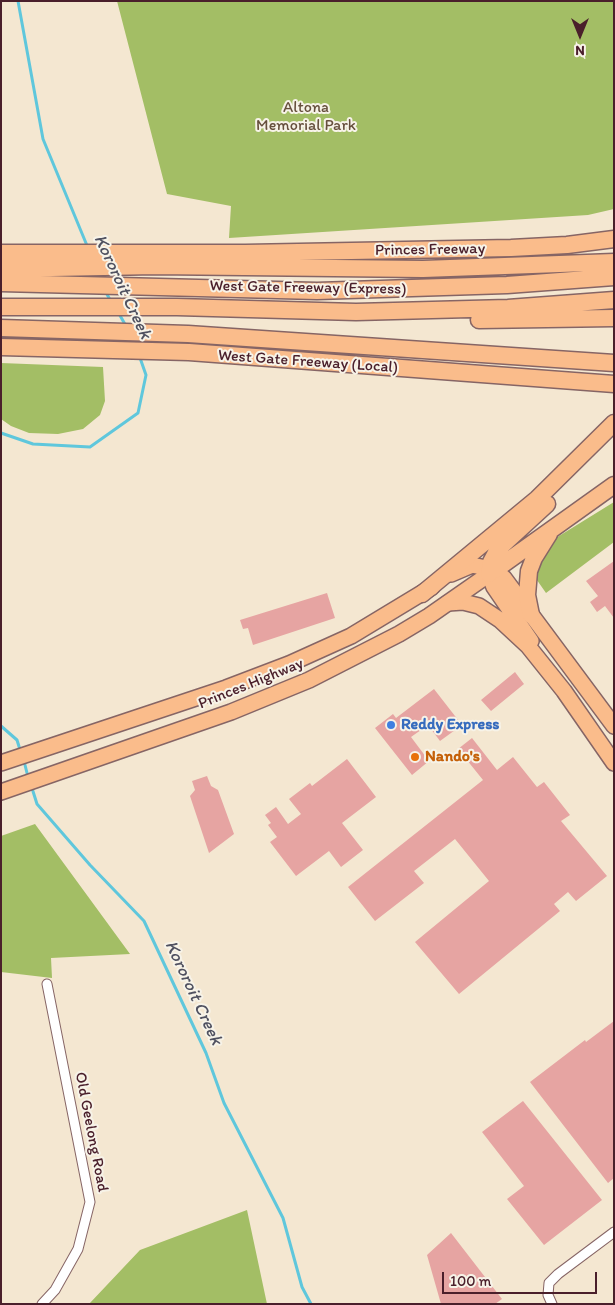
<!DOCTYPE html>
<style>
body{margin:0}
#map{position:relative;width:615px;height:1305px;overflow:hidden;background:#f4e7d1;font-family:Itim,sans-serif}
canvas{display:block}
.frame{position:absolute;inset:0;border:2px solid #4a1f2b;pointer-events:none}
.north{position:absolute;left:555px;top:10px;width:50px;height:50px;-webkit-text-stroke:4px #f7f3e8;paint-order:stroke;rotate:180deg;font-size:14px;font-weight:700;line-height:20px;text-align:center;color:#4a1f2b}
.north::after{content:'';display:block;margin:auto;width:18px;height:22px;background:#4a1f2b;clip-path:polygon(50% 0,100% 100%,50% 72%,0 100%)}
.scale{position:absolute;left:442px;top:1272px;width:155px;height:22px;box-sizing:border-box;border:2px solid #4a1f2b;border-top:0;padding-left:6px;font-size:15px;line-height:18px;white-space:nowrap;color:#4a1f2b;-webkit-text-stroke:4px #f7f3e8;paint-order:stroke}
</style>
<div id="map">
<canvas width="615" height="1305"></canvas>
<div class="frame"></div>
<div class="north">N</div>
<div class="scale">100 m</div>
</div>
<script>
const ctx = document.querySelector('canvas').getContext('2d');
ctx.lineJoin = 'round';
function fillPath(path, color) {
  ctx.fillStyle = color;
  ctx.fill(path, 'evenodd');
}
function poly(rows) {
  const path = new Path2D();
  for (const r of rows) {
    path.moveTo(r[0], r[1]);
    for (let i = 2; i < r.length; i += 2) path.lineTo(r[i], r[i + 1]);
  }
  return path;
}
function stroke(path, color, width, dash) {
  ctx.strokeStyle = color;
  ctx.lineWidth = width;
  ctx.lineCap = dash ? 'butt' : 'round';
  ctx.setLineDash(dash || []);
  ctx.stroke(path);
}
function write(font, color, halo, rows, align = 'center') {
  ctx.font = font + ' Itim,sans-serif';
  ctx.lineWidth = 4;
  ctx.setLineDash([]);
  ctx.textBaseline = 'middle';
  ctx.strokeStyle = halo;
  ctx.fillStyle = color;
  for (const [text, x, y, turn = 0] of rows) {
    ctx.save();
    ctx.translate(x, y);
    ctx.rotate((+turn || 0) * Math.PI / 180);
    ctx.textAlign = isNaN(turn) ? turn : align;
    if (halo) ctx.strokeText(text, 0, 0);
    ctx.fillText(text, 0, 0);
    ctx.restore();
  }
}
fillPath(poly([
 [117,1,614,1,614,209,588,215,229,238,231,206,167,194],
 [1,363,103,367,105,401,100,415,83,429,58,434,29,433,11,426,1,419],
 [614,502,614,542,546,593,532,573,551,541],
 [35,824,130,954,51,958,52,978,1,972,1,836],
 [247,1210,267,1304,89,1304,140,1250]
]), '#a3be65');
stroke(poly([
 [18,1,43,139,88,248],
 [105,291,112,303],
 [118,312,126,326],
 [1,433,33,444,90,447,138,413,146,375,139,355],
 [1,726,17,740,21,753],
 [24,761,28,777],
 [31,785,37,804,90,865,144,921,206,1053,224,1103,283,1218,302,1287,311,1304]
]), '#5fc7dc', 3);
fillPath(poly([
 [614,561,614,618,605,606,597,612,590,602,598,596,586,581],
 [327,593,335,618,253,645,248,628,243,629,240,620],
 [515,672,524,684,491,711,481,700],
 [434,689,462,725,440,741,428,725,411,737,429,761,412,775,375,728,393,714,396,718],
 [472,738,497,770,513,757,537,787,544,782,570,815,561,821,607,876,576,901,568,892,554,904,560,911,459,994,415,942,489,881,455,839,414,871,424,883,375,921,348,887,483,780,458,749],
 [347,759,376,797,342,823,363,850,341,867,329,851,296,876,270,842,277,837,268,825,271,823,265,815,276,807,288,824,301,814,289,799,310,783,312,786],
 [207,776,211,786,218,790,234,834,209,853,190,796,195,790,192,781],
 [614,1021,614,1178,608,1183,530,1082,585,1040,586,1042],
 [523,1101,602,1200,544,1245,507,1199,524,1186,482,1132],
 [451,1233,502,1299,495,1304,441,1304,427,1255]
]), '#e6a4a2');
const minor = poly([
 [42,1304,55,1290,78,1249,90,1202,47,984],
 [552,1304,548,1295,549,1283,558,1274,614,1232]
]);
const primary = poly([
 [495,570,504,578,614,726],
 [489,574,494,587,531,641],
 [448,603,463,602,479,606,500,620,528,646,564,691,614,763]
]);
const trunk = poly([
 [1,763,226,688,289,664,351,636,432,587],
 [1,792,231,712,309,680,399,634,429,616,495,570,472,565,451,574]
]);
const motorway = poly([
 [1,253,245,253,511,248,567,245,614,239],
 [1,269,155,266,423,269,614,262],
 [1,283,317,291,507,285,614,277],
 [1,307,177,307,356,312,508,308,614,300],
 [479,320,614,318],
 [1,328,188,334,614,363],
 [1,347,189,352,614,384],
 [495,570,614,485],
 [489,574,491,562,498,549,547,504],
 [422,594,537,499,614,423],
 [531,615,527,595,529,571,534,558,549,534]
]);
stroke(minor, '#866565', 11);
stroke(primary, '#866565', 18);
stroke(trunk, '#866565', 18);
stroke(motorway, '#866565', 19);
stroke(minor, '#fff', 9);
stroke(primary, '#fabc8b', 15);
stroke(trunk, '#fabc8b', 15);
stroke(motorway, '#fabc8b', 16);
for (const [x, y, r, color] of [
 [391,725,5,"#3f7fe0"],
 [415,757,5,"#e8710a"]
]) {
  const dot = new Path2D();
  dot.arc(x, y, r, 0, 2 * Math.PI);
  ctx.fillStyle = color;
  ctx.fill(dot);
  stroke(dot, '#f7f3e8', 2);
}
write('16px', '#654f3c', '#f7f3e8', [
 ["Altona",306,108],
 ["Memorial Park",306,126]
]);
write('16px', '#4a1f2b', '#f7f3e8', [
 ["Princes Freeway",430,250,-1],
 ["West Gate Freeway (Express)",308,288,1],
 ["West Gate Freeway (Local)",308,362,4],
 ["Princes Highway",251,684,-22],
 ["Old Geelong Road",91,1132,79]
]);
write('bold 16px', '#366cbe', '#f7f3e8', [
 ["Reddy Express",401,725]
], 'left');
write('bold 16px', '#c56008', '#f7f3e8', [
 ["Nando's",425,757]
], 'left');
write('italic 18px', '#505160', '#f7f3e8', [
 ["Kororoit Creek",122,287,65],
 ["Kororoit Creek",193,993,65]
]);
</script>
